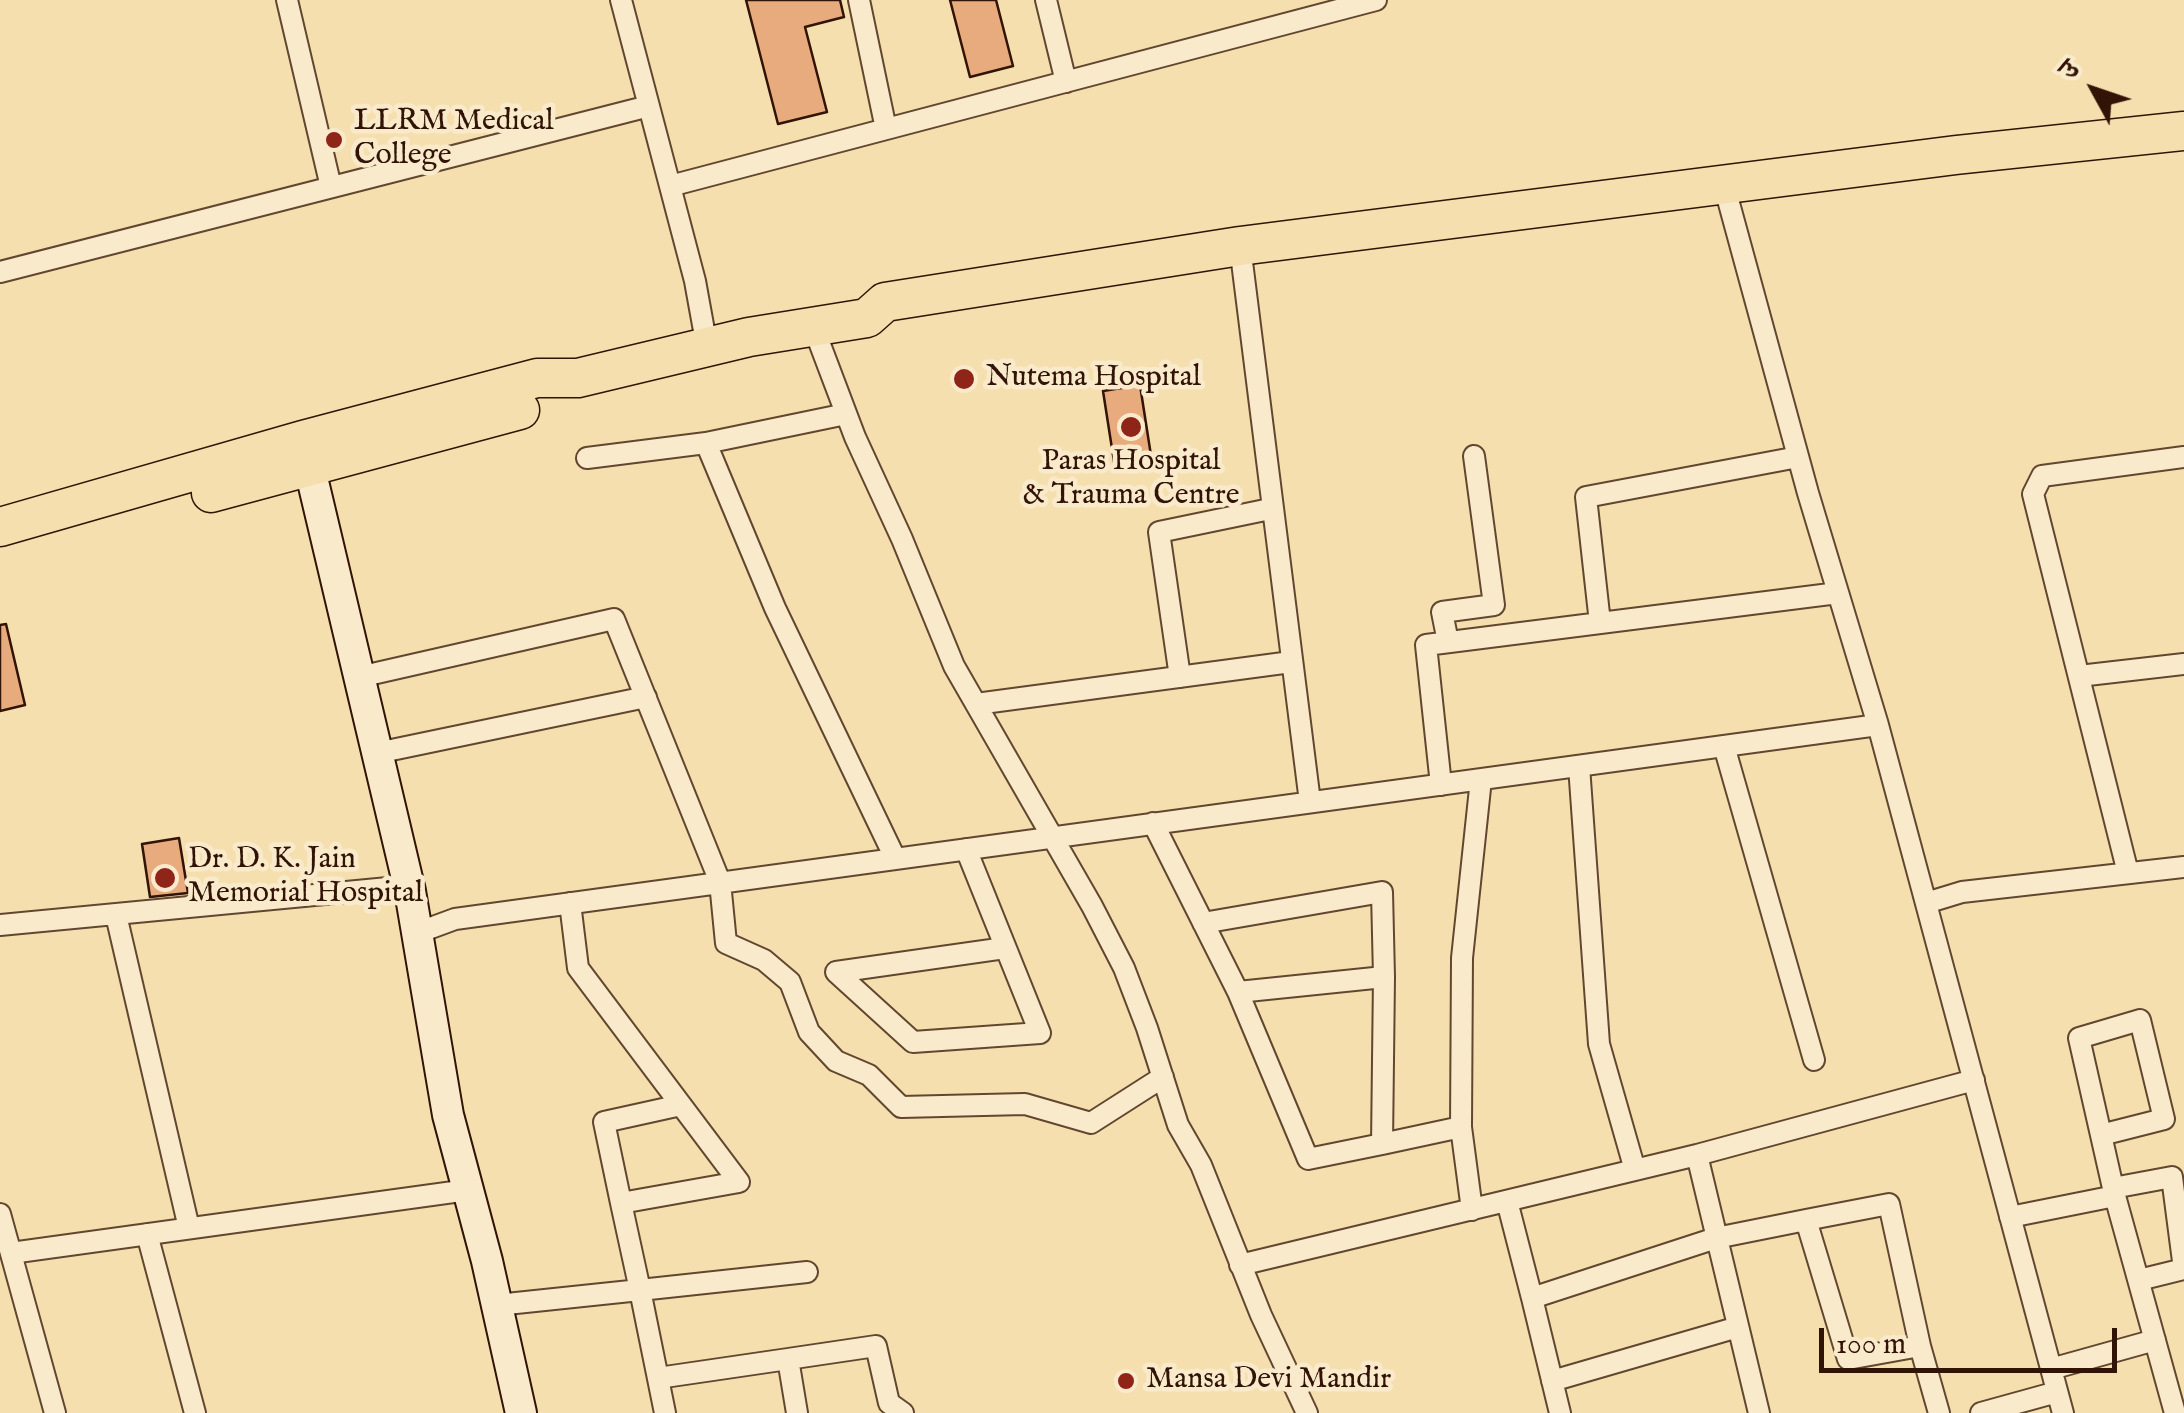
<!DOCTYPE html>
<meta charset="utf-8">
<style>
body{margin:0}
#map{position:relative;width:2184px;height:1413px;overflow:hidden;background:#f6dfaf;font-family:"IM FELL English","Noto Serif Devanagari",serif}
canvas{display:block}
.north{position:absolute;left:2044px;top:40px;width:100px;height:100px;-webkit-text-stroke:8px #f9eacb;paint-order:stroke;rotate:310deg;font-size:28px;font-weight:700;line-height:40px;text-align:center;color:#311406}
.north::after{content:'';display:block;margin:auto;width:35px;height:45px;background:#311406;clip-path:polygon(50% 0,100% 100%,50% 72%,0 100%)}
.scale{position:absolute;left:1819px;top:1328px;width:298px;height:45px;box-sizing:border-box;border:5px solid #311406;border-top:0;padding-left:12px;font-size:30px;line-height:35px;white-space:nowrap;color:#311406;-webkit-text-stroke:8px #f9eacb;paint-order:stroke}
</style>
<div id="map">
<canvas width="2184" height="1413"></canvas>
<div class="north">उ</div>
<div class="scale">100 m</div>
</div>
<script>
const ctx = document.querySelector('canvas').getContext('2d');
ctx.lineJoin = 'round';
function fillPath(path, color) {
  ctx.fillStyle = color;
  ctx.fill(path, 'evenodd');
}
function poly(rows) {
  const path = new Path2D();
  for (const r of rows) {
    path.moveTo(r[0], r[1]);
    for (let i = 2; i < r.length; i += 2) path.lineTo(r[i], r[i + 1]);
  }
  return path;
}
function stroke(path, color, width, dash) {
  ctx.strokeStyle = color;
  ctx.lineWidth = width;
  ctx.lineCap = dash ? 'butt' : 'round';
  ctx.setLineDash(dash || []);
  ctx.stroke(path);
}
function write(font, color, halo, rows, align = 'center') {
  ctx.font = font + ' "IM FELL English",serif';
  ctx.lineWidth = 9;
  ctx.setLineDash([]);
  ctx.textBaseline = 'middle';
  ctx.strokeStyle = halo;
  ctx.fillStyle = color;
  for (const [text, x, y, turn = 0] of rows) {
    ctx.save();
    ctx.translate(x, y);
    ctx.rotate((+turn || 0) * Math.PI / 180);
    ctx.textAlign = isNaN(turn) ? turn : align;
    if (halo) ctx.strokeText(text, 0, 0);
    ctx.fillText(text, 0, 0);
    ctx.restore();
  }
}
const building = poly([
 [746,0,840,0,844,17,805,27,827,112,778,124,746,0],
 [950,0,996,0,1013,66,970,77,950,0],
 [1140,385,1152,462,1115,468,1103,391,1140,385],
 [6,624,25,705,0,711,0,625,6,624],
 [179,838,188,893,150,897,142,844,179,838]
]);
fillPath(building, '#e7ab7e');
stroke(building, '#311406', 2.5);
const street = poly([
 [287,0,331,187],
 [621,0,695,281,707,347],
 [859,0,886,129],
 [1046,0,1066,82],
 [1724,185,1808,493,1878,725,2063,1413],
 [670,186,1376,0],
 [1240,246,1310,802],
 [0,272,649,106],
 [813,326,855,437,902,539,954,666,1092,906,1124,968,1147,1028,1178,1125,1201,1165,1261,1315,1307,1413],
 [706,443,775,608,895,858],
 [587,458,706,443,846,414],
 [1600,623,1586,497,1798,457],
 [1448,642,1442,612,1494,605,1474,456],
 [2079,676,2184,664],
 [359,677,614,619,720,882,726,943,764,960,790,982,809,1032,836,1061,869,1075,901,1107,1025,1104,1091,1123,1163,1077],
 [1180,677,1159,532,1270,509],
 [976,704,1291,662],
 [1724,746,1814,1060],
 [377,753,646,697],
 [1579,766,1599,1044,1635,1170],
 [1441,785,1426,645,1838,593],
 [1153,823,1238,992,1384,977,1382,892,1203,923],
 [966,849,1040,1033,913,1042,836,972,1005,948],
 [2128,873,2033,494,2042,476,2184,457],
 [1926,903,1962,892,2184,867],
 [116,915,189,1228],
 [0,925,409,886],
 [417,933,455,919,1878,725],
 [1238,992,1308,1159,1382,1144,1384,977],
 [1461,1127,1462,958,1481,779],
 [2101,1135,2164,1119,2140,1020,2079,1038,2101,1135,2113,1188,2115,1196,2175,1413],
 [1382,1144,1461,1127,1472,1210],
 [1697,1155,1759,1413],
 [2113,1188,2172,1177,2184,1269,2139,1280],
 [1507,1201,1532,1298,1716,1238,1806,1220,1889,1204,1920,1346,1848,1359,1806,1220],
 [621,1203,604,1122,681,1105],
 [0,1214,55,1413],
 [2010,1217,2115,1196],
 [147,1234,195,1413],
 [11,1253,468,1190],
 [1240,1265,1697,1155,1974,1080],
 [1532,1298,1560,1413],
 [497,1305,640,1290,621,1203,739,1182,578,968,570,903],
 [1920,1346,1939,1413],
 [788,1359,876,1346,889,1403,903,1413],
 [2051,1369,2155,1340],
 [658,1378,788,1359,797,1413],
 [1552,1381,1738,1327],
 [665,1413,640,1290,807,1272],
 [1981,1413,2057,1392]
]);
const secondary = poly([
 [305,448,410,891,448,1115,487,1261,521,1413]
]);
const highway = poly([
 [211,493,520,410],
 [0,527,303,440,537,378,578,378,749,337,867,318,885,302,1240,246,1956,155,2184,131]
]);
stroke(street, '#624730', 24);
stroke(secondary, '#311406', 34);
stroke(highway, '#311406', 41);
stroke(street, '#f9eacb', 20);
stroke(secondary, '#f9eacb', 30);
stroke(highway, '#f6dfaf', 38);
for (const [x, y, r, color] of [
 [334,140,10,"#8f2418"],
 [964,379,12,"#8f2418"],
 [1131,427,12,"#8f2418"],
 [165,878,12,"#8f2418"],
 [1126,1381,10,"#8f2418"]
]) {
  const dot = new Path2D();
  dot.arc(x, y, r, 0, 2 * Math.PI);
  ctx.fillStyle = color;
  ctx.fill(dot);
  stroke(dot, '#f9eacb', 4);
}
write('30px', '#311406', '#f9eacb', [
 ["LLRM Medical",354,123],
 ["College",354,157],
 ["Nutema Hospital",986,379],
 ["Paras Hospital",1131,463,"center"],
 ["& Trauma Centre",1131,497,"center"],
 ["Dr. D. K. Jain",188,861],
 ["Memorial Hospital",188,895],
 ["Mansa Devi Mandir",1146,1381]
], 'left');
</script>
